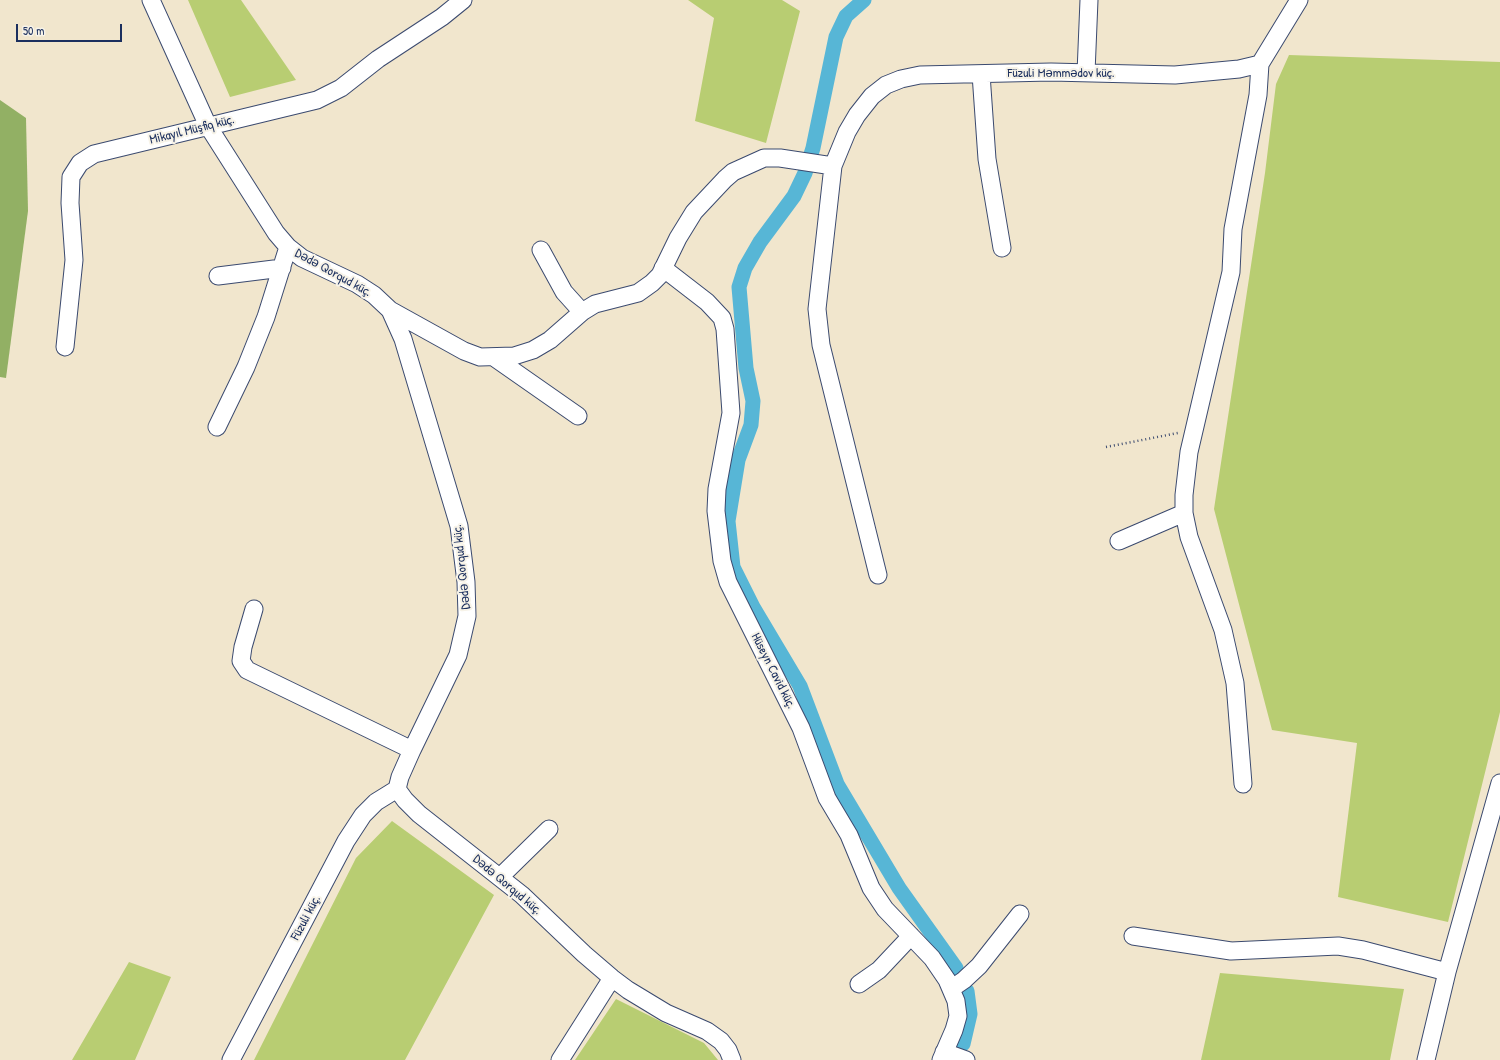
<!DOCTYPE html>
<meta charset="utf-8">
<style>
body{margin:0}
#map{position:relative;width:1500px;height:1060px;overflow:hidden;background:#f1e6cd;font-family:"Patrick Hand",sans-serif}
canvas{display:block}
.scale{position:absolute;left:16px;top:24px;width:106px;height:18px;box-sizing:border-box;border:2px solid #1b2f5e;border-top:0;padding-left:5px;font-size:12px;line-height:14px;white-space:nowrap;color:#1b2f5e;-webkit-text-stroke:3px #f7f3e8;paint-order:stroke}
</style>
<div id="map">
<canvas width="1500" height="1060"></canvas>
<div class="scale">50 m</div>
</div>
<script>
const ctx = document.querySelector('canvas').getContext('2d');
ctx.lineJoin = 'round';
function fillPath(path, color) {
  ctx.fillStyle = color;
  ctx.fill(path, 'evenodd');
}
function poly(rows) {
  const path = new Path2D();
  for (const r of rows) {
    path.moveTo(r[0], r[1]);
    for (let i = 2; i < r.length; i += 2) path.lineTo(r[i], r[i + 1]);
  }
  return path;
}
function stroke(path, color, width, dash) {
  ctx.strokeStyle = color;
  ctx.lineWidth = width;
  ctx.lineCap = dash ? 'butt' : 'round';
  ctx.setLineDash(dash || []);
  ctx.stroke(path);
}
function write(font, color, halo, rows, align = 'center') {
  ctx.font = font + ' "Patrick Hand",sans-serif';
  ctx.lineWidth = 4;
  ctx.setLineDash([]);
  ctx.textBaseline = 'middle';
  ctx.strokeStyle = halo;
  ctx.fillStyle = color;
  for (const [text, x, y, turn = 0] of rows) {
    ctx.save();
    ctx.translate(x, y);
    ctx.rotate((+turn || 0) * Math.PI / 180);
    ctx.textAlign = isNaN(turn) ? turn : align;
    if (halo) ctx.strokeText(text, 0, 0);
    ctx.fillText(text, 0, 0);
    ctx.restore();
  }
}
fillPath(poly([
 [188,0,241,0,296,80,230,97],
 [688,0,782,0,800,11,766,143,695,121,714,18],
 [1289,55,1500,62,1500,712,1448,922,1338,897,1357,743,1272,730,1214,509,1265,173,1276,84],
 [392,821,494,895,405,1060,254,1060,356,858],
 [129,962,171,977,135,1060,72,1060],
 [1220,973,1404,989,1390,1060,1201,1060],
 [616,999,704,1043,718,1060,575,1060]
]), '#b8cd72');
fillPath(poly([
 [0,100,26,118,28,211,6,378,0,377]
]), '#92b064');
stroke(poly([
 [864,0,846,16,836,37,813,148,805,173,794,196,760,242,745,268,739,287,746,368,753,401,751,425,738,460,728,521,733,567,753,607,800,686,837,784,899,888,956,968],
 [963,1044,970,1014,967,991]
]), '#57b6d6', 15);
const minor = poly([
 [151,0,208,126,276,233,288,247,302,258,357,284,374,295,390,310,403,339,459,526,466,582,467,616,458,655,412,750,400,777,397,789,405,800,419,814,522,895,584,954,612,978,628,990,666,1013,707,1031,721,1041,728,1050,732,1060],
 [1086,73,1089,0],
 [981,74,987,159,1002,248],
 [541,250,564,292,582,312],
 [663,268,707,302,722,318,725,329,731,413,717,489,716,511,722,561,728,582,801,728,827,798,849,835,871,888,885,909,932,958,947,980,956,1001,958,1016,954,1030,941,1060],
 [218,276,282,268],
 [390,310,464,351,480,357,514,356,533,350,550,340,582,312,595,304,638,293,652,283,660,275,678,238,694,212,725,179,733,172,764,158,780,158,833,166],
 [65,347,74,260,70,203,71,177,80,163,94,154,317,100,341,88,378,59,442,17,463,0],
 [495,358,578,416],
 [217,427,246,367,266,317,288,247],
 [1119,541,1184,513],
 [878,575,821,345,817,309,833,166,847,132,857,115,872,96,886,85,901,79,920,75,1051,72,1175,75,1239,69,1260,64,1299,0],
 [254,609,243,647,241,661,247,670,412,750],
 [1243,784,1235,683,1223,630,1189,537,1184,513,1184,495,1189,452,1231,272,1233,229,1258,95,1260,64],
 [500,877,549,829],
 [1133,936,1231,951,1338,946,1363,950,1447,972],
 [859,984,879,970,911,936],
 [951,989,964,980,979,966,1020,914],
 [944,1052,966,1060],
 [231,1060,346,841,363,815,376,802,397,789],
 [560,1060,612,978],
 [1426,1060,1447,972,1500,783]
]);
stroke(minor, '#3b4a6f', 19);
stroke(poly([
 [1106,447,1178,433]
]), '#3b4a6f', 2.5, [1, 3]);
stroke(minor, '#fff', 17);
write('13px', '#1b2f5e', '#f7f3e8', [
 ["Füzuli Məmmədov küç.",1061,74],
 ["Mikayıl Müşfiq küç.",192,130,-14],
 ["Dədə Qorqud küç.",333,273,29],
 ["Dədə Qorqud küç.",462,567,-96],
 ["Hüseyn Cavid küç.",773,671,63],
 ["Dədə Qorqud küç.",507,885,40],
 ["Füzuli küç.",306,918,-62]
]);
</script>
